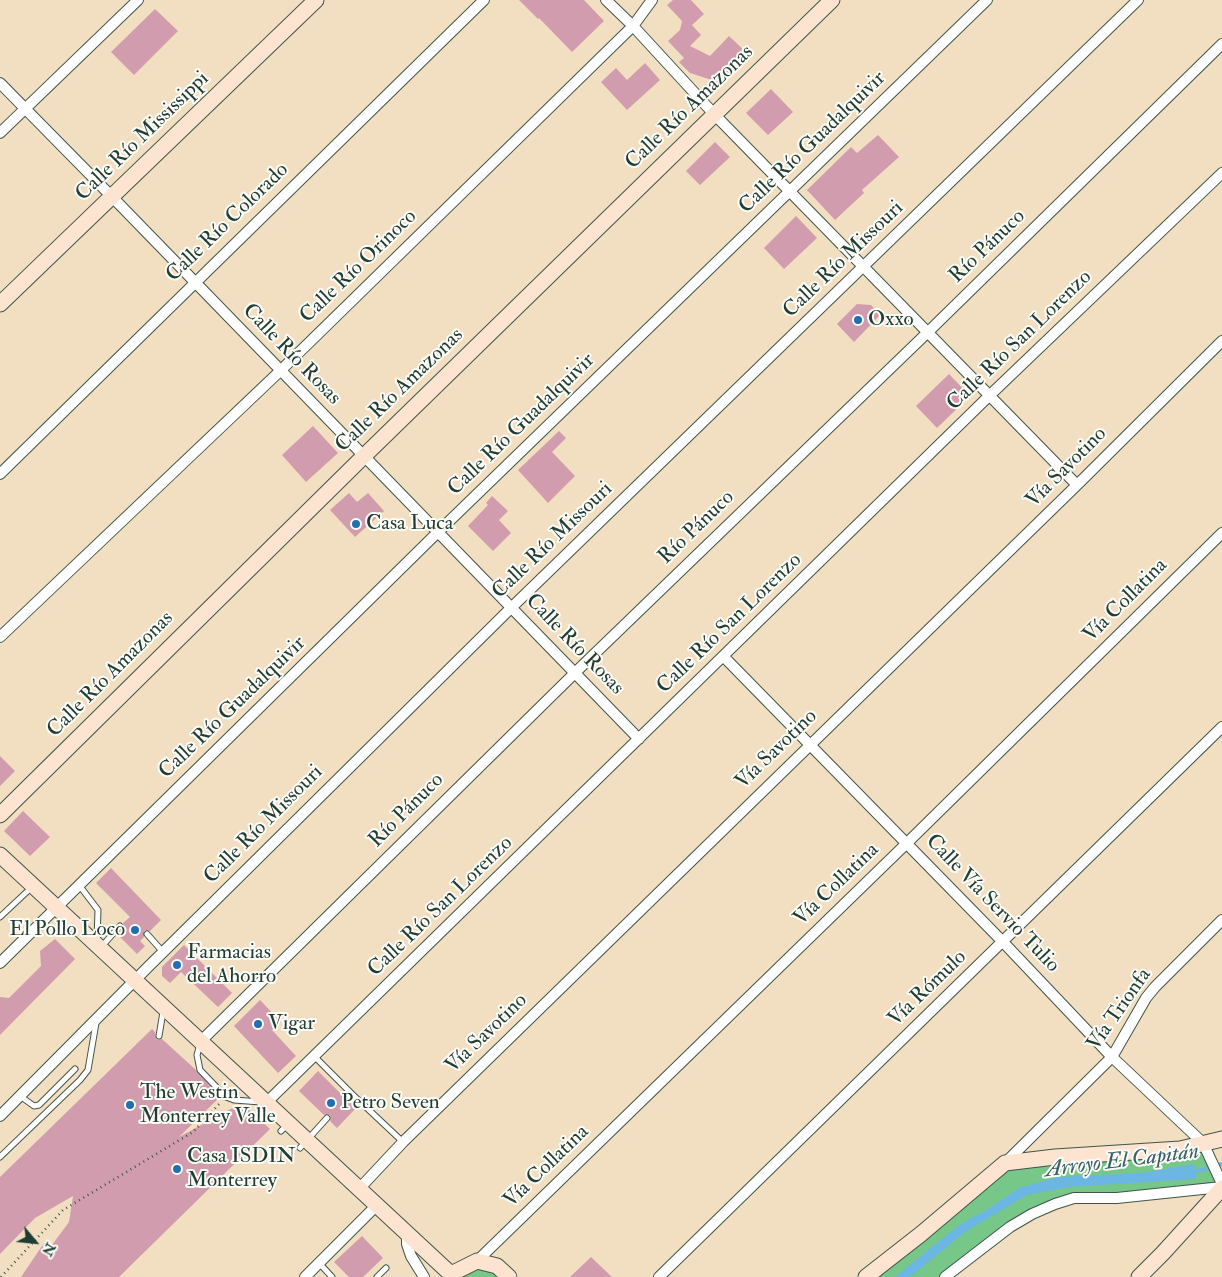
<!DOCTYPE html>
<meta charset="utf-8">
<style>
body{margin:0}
#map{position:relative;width:1222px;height:1277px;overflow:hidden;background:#f2dfc1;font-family:"IM FELL Double Pica",serif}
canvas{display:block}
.north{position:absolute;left:10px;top:1217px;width:50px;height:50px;-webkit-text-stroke:4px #fdfcf7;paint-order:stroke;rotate:118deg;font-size:14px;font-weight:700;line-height:20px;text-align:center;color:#1f3d34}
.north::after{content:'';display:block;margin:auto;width:18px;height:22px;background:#1f3d34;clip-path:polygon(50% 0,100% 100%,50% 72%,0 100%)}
</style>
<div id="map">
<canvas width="1222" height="1277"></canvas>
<div class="north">N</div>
</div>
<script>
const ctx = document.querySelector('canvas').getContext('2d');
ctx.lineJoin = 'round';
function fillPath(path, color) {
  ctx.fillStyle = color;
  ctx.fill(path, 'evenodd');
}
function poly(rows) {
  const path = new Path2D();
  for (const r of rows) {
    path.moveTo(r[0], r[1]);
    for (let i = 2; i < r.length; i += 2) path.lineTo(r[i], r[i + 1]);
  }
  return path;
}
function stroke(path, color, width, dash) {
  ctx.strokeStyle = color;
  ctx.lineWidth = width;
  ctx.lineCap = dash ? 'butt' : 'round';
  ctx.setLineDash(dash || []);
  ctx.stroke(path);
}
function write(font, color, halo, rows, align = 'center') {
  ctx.font = font + ' "IM FELL Double Pica",serif';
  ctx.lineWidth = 4;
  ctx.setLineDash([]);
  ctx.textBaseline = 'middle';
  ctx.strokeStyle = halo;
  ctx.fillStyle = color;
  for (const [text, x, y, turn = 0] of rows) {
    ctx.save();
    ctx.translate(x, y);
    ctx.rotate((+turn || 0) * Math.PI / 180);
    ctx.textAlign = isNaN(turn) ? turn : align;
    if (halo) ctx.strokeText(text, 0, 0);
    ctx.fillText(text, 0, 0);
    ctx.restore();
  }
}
fillPath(poly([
 [1203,1143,1222,1184,1097,1197,1032,1214,945,1277,866,1277,1005,1163],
 [477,1261,509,1277,454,1277]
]), '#77c788');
fillPath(poly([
 [1194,1164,1196,1179,1070,1187,1027,1195,965,1232,910,1277,895,1277,958,1226,971,1218,985,1211,1019,1188,1058,1177,1142,1173]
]), '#6cb6e4');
stroke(poly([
 [1191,1173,1222,1164]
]), '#6cb6e4', 4);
fillPath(poly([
 [519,0,584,0,604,21,572,52,539,18,538,19],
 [673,0,691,0,704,14,692,25,701,35,690,46,710,56,729,36,749,55,721,83,690,73,679,62,684,58,668,41,680,30,682,21,667,5],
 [155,9,178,31,134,75,111,52],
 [645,63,660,80,627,110,601,82,616,68,627,80],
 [771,89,793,112,768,135,746,113],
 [878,135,899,157,862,190,864,193,835,220,807,190,851,147,857,153],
 [715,142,730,157,700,185,686,171],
 [796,216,817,238,784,269,764,248],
 [857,304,871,305,880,315,854,342,837,324],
 [949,374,970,396,937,428,916,406],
 [313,426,338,453,306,482,282,455],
 [559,431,566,438,552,452,575,476,548,503,518,470],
 [349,493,357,502,368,493,384,511,355,537,330,510],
 [492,496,508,511,499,520,511,533,493,551,468,526,488,505,486,503],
 [0,756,15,771,0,786],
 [23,811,50,837,30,856,4,831],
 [111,868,161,920,150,931,147,930,144,931,144,937,140,941,145,946,137,954,118,935,124,927,123,923,130,917,96,883],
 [55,939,75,959,0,1035,0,997,9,998,41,966,40,951],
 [184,945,232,993,218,1007,181,972,170,983,162,976,162,967],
 [260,1000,281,1022,272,1030,296,1056,278,1073,234,1026],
 [152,1029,155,1032,156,1039,159,1040,162,1039,196,1070,220,1097,179,1137,238,1105,244,1105,270,1129,119,1277,21,1277,44,1243,52,1245,69,1222,73,1196,35,1218,0,1254,0,1177],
 [318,1071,343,1096,342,1099,343,1102,346,1103,349,1102,356,1108,337,1128,330,1121,331,1118,330,1115,327,1114,324,1115,299,1091],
 [362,1236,383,1258,363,1277,349,1277,334,1262],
 [591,1257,612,1277,570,1277]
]), '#d29caf');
const lane = poly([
 [79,885,98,910,97,940],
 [0,917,32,887],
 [147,934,163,952],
 [102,946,120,926],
 [159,1036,163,1012],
 [200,1044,197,1055,200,1070,226,1097,234,1100,261,1102],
 [314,1056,352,1094],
 [20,1096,34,1106,39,1105,75,1069],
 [346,1099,352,1094,403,1142],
 [267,1117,274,1110],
 [281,1131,288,1124],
 [300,1148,327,1118],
 [0,1157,80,1080,88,1070,96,1023],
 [319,1263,332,1277],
 [377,1277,386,1268]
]);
const street = poly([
 [606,0,633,26,714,114,1077,485],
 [0,83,122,207,639,739],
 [0,133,138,0],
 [0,474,484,0],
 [0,637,280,371,633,26,652,0],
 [724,657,1003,942,1112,1057,1203,1143,1222,1184],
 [0,963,437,533,987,0],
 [200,1042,584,664,927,333,1222,44],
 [266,1103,989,396,1222,173],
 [0,1116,149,966,511,608,1138,0],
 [1006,1162,1112,1057,1146,998,1155,987,1222,920],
 [359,1189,403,1142,1077,485,1222,341],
 [407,1233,407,1244,411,1256,424,1277],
 [477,1261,907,843,1222,533],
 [305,1277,377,1205],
 [659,1277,1222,727],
 [945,1277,1010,1227,1032,1214,1055,1204,1074,1198,1117,1198,1222,1187]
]);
const secondary = poly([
 [0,304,316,0],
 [0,815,364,456,832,0],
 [0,855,454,1277],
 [451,1274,477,1261,497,1266,509,1277],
 [866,1277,921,1234,1005,1163,1055,1157,1180,1149,1222,1139],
 [1139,1277,1163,1253,1222,1188]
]);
stroke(lane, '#3f5549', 7);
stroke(street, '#3f5549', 12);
stroke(secondary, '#3f5549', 17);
stroke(poly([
 [1,1277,63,1210,193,1132,220,1103]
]), '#3f5549', 2.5, [1, 4]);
stroke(lane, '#fff', 5);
stroke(street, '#fff', 10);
stroke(secondary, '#fde4d0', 15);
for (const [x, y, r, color] of [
 [858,320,5,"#1f6fb2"],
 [356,524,5,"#1f6fb2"],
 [135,930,5,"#1f6fb2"],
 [177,965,5,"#1f6fb2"],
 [258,1024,5,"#1f6fb2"],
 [331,1103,5,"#1f6fb2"],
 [130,1105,5,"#1f6fb2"],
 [177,1169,5,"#1f6fb2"]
]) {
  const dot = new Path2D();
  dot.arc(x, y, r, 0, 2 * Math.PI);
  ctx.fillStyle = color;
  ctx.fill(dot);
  stroke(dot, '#fdfcf7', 2);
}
write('21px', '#1f3d34', '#fdfcf7', [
 ["Calle Río Amazonas",690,108,-44],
 ["Calle Río Mississippi",143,137,-44],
 ["Calle Río Guadalquivir",813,143,-44],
 ["Calle Río Colorado",228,223,-44],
 ["Río Pánuco",988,247,-44],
 ["Calle Río Missouri",844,260,-44],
 ["Calle Río Orinoco",359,267,-44],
 ["Calle Río San Lorenzo",1020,341,-44],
 ["Calle Río Rosas",291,355,46],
 ["Calle Río Amazonas",400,391,-44],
 ["Calle Río Guadalquivir",522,425,-44],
 ["Vía Savotino",1067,468,-45],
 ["Río Pánuco",697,528,-44],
 ["Calle Río Missouri",553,541,-44],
 ["Vía Collatina",1126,601,-45],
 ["Calle Río San Lorenzo",730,624,-44],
 ["Calle Río Rosas",574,645,46],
 ["Calle Río Amazonas",111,675,-45],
 ["Calle Río Guadalquivir",233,708,-44],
 ["Vía Savotino",777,750,-44],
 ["Río Pánuco",407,811,-45],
 ["Calle Río Missouri",264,825,-45],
 ["Vía Collatina",837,885,-44],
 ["Calle Vía Servio Tulio",992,904,46],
 ["Calle Río San Lorenzo",441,907,-44],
 ["Vía Rómulo",928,989,-44],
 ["Vía Trionfa",1120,1010,-55],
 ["Vía Savotino",487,1034,-44],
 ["Vía Collatina",547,1167,-44]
]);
write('21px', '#1f3d34', '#fdfcf7', [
 ["Oxxo",868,320],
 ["Casa Luca",366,524],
 ["El Pollo Loco",125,930,"right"],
 ["Farmacias",187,953],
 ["del Ahorro",187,977],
 ["Vigar",268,1024],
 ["The Westin",140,1093],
 ["Monterrey Valle",140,1117],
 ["Petro Seven",341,1103],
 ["Casa ISDIN",187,1157],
 ["Monterrey",187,1181]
], 'left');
write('italic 22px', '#366169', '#fdfcf7', [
 ["Arroyo El Capitán",1122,1162,-7]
]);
</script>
